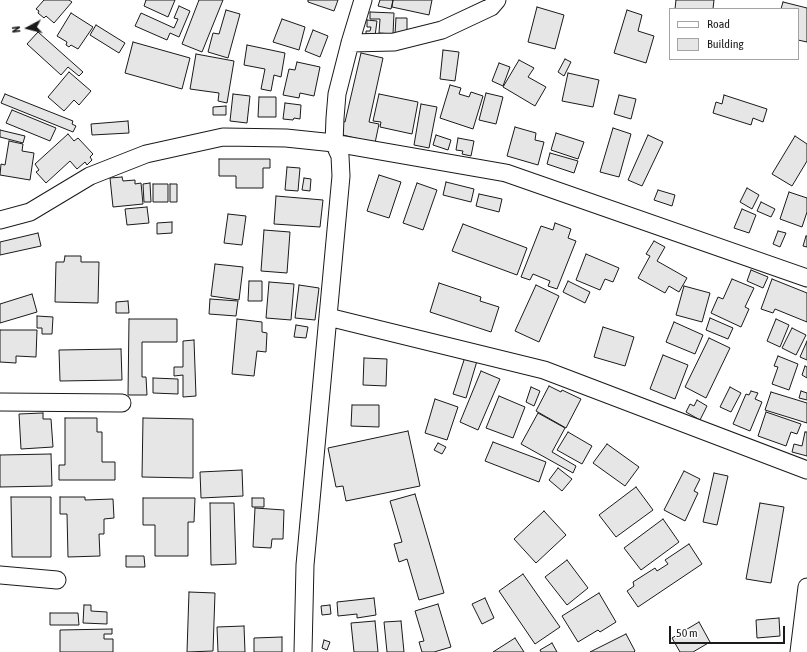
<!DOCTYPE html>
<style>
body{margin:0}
#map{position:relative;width:807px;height:652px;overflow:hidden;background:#fff;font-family:"Asap Condensed",sans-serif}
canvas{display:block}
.legend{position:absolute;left:669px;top:8px;width:130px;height:52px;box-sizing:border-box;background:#fff;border:1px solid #a3a3a3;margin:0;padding:5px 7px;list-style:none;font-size:12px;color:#1a1a1a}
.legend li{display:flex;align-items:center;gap:8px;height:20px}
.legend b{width:20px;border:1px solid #a3a3a3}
.north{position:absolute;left:8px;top:8px;width:40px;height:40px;-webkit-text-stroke:3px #fff;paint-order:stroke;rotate:263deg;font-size:11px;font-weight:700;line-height:16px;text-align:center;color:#1a1a1a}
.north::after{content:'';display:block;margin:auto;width:14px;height:18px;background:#1a1a1a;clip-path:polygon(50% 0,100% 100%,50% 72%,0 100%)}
.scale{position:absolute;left:669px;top:626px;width:116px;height:18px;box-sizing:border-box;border:2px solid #1a1a1a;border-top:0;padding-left:5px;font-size:12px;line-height:14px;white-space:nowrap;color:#1a1a1a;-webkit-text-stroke:3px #fff;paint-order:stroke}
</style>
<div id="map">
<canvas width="807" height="652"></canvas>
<ul class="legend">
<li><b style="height:5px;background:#fff"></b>Road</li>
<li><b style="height:11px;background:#e6e6e6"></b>Building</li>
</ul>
<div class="north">N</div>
<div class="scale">50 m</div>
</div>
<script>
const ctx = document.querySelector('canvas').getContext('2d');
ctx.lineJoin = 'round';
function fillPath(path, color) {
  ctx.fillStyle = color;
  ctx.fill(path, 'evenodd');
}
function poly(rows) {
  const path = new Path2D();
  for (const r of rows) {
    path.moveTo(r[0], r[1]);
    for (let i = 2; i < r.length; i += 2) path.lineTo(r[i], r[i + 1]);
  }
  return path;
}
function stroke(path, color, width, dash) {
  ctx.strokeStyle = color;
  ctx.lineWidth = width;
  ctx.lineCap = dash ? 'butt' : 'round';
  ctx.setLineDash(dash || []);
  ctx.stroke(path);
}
const building = poly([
 [44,0,69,0,72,2,54,23,46,16,44,18,38,13,39,11,36,9,44,0],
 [146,0,175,0,168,17,144,6,146,0],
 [199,0,223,0,202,52,182,44,199,0],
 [308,0,338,0,334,11,308,2,308,0],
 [380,0,393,0,391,9,378,6,380,0],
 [393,0,432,0,429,15,392,7,393,0],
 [676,0,714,0,713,9,675,9,676,0],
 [783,2,807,8,807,42,798,40,798,9,781,9,783,2],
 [179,6,190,11,179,37,170,33,167,40,135,26,141,13,174,28,178,19,174,18,179,6],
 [537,7,564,15,555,49,528,42,537,7],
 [226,10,240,14,228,58,208,52,213,33,219,34,226,10],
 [627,10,642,15,638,31,654,36,646,63,614,53,627,10],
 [370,12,394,13,393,34,379,33,380,19,370,19,370,12],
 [71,13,93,27,78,49,71,45,69,47,66,45,67,42,57,36,71,13],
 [396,18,407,18,407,34,395,34,396,18],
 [282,19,305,27,299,50,273,42,282,19],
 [367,20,377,21,375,36,366,35,366,31,370,31,371,27,367,27,367,20],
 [96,25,125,43,119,53,90,35,96,25],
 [313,30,328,36,320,57,305,51,313,30],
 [38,32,83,72,79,76,68,67,61,75,27,44,38,32],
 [133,42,190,58,182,89,125,73,133,42],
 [247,45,285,53,281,77,274,75,271,91,261,89,265,69,244,65,247,45],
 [443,50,459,52,455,81,440,79,443,50],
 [361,53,383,58,369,122,379,124,375,143,339,134,342,121,345,122,361,53],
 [196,54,234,61,227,103,218,101,219,93,190,89,196,54],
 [565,59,571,62,564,76,558,72,565,59],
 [519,60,534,68,528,77,546,87,535,106,503,87,519,60],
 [297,62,320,67,314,96,300,93,299,98,283,95,289,69,295,70,297,62],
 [499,63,510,67,503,86,492,81,499,63],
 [69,72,91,91,79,105,74,100,64,111,48,97,69,72],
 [568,73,599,80,593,107,562,101,568,73],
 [450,85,461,88,459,94,469,97,471,92,483,96,473,129,440,118,450,85],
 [486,93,503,97,496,124,479,120,486,93],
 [5,94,73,121,72,124,76,126,73,132,1,103,5,94],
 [233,94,250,96,247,123,230,121,233,94],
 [379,94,418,102,412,134,380,127,381,122,373,121,379,94],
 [619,95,636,99,631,119,614,114,619,95],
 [724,95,767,109,763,122,753,118,751,125,713,113,716,102,722,104,724,95],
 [259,97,276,97,276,117,258,117,259,97],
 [285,103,301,105,300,119,294,118,293,120,283,119,285,103],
 [421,104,437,107,429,148,414,145,421,104],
 [226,106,226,115,213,115,213,107,226,106],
 [12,110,56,128,50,141,6,123,12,110],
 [128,121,129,133,92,135,91,124,128,121],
 [515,127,536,133,535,140,544,142,538,165,507,156,515,127],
 [613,128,631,134,619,177,600,172,613,128],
 [0,130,25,136,23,143,0,137,0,130],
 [556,133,584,142,578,159,551,150,556,133],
 [68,134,74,141,78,138,93,154,90,157,92,160,87,165,85,162,77,169,70,161,46,183,36,172,39,170,35,164,68,134],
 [436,135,451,140,448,150,433,145,436,135],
 [648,135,663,142,642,186,628,180,648,135],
 [795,136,807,144,807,161,792,186,772,174,795,136],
 [458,138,474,141,471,156,462,154,463,151,456,150,458,138],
 [9,141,23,144,22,151,34,153,30,180,0,175,1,164,5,165,9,141],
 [550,153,578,161,574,173,547,164,550,153],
 [219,159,270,159,270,168,263,168,263,188,236,188,236,176,219,176,219,159],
 [287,167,300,168,298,191,285,190,287,167],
 [379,175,401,182,389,218,367,211,379,175],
 [122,177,123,181,135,180,135,184,141,183,143,204,113,207,110,178,122,177],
 [304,178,311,179,310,191,302,190,304,178],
 [446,182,474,189,471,202,443,195,446,182],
 [150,183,151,202,144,202,143,184,150,183],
 [417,183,437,190,423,230,403,223,417,183],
 [153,184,168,184,168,202,153,202,153,184],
 [170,184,177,184,177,202,170,202,170,184],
 [747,188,759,195,752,209,740,202,747,188],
 [658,190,675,195,672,206,654,200,658,190],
 [789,192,807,198,807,212,802,227,780,219,789,192],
 [479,194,502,199,499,212,476,206,479,194],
 [276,196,323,200,320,227,274,224,276,196],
 [761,202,775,209,771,217,757,211,761,202],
 [147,207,149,223,127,225,125,209,147,207],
 [742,209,756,215,749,233,734,228,742,209],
 [228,214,246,216,242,245,224,243,228,214],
 [172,222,172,233,157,234,157,223,172,222],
 [555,223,571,229,568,238,576,241,557,289,548,286,550,281,533,274,530,280,521,277,541,226,553,230,555,223],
 [463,224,527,248,517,275,452,251,463,224],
 [264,230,290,232,287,273,261,271,264,230],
 [778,231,786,233,780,247,773,244,778,231],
 [38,233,41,246,0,255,0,242,38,233],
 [806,236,807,236,807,247,803,246,806,236],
 [654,241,665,247,657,261,687,278,679,292,669,286,665,293,638,278,650,256,646,254,654,241],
 [586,254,619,268,613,282,605,279,600,290,576,280,586,254],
 [65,256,81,256,81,262,99,262,98,303,55,302,56,262,64,262,65,256],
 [215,264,243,267,239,300,211,296,215,264],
 [751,270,768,277,763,288,747,281,751,270],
 [732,279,754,288,745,307,749,309,741,327,711,313,718,297,723,299,732,279],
 [772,279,807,293,807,322,775,309,773,313,761,309,772,279],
 [249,281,262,281,262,301,248,301,249,281],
 [568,281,590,292,585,303,563,292,568,281],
 [269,282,294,284,291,320,266,318,269,282],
 [439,283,481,297,480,301,499,307,491,332,430,312,439,283],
 [299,285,319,288,315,320,295,318,299,285],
 [536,285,559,296,539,342,515,331,536,285],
 [684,286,710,293,702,322,676,315,684,286],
 [32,294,37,312,0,323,0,304,32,294],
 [210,299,238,301,236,316,209,314,210,299],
 [128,301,129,313,116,313,116,302,128,301],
 [37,316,53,317,52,334,42,334,42,328,37,328,37,316],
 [710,318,733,328,728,339,706,330,710,318],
 [129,319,177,319,177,342,142,342,142,377,146,377,147,395,128,395,129,319],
 [237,319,262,322,262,332,267,333,266,352,257,351,254,376,232,374,237,319],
 [776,319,789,325,780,347,767,341,776,319],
 [674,322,703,335,695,354,666,342,674,322],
 [296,325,308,327,306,338,294,337,296,325],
 [603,327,634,337,625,366,594,357,603,327],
 [792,328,806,335,796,355,782,348,792,328],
 [0,330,37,330,36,357,16,356,16,363,0,362,0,330],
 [709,338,730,348,706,398,685,387,709,338],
 [194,340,196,396,183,397,183,375,174,376,174,367,183,367,183,341,194,340],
 [807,341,807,360,800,357,807,341],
 [121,349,122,380,60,381,59,350,121,349],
 [663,355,688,365,675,399,650,389,663,355],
 [778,356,798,364,789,390,772,384,778,367,774,366,778,356],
 [465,357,477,361,466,398,453,394,465,357],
 [364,358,387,359,386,386,363,385,364,358],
 [805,366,807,367,807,378,802,375,805,366],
 [481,371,500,379,478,430,460,422,481,371],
 [153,378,178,379,178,394,153,393,153,378],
 [549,386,561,392,562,390,581,399,566,428,536,411,549,386],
 [531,387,540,391,534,406,526,402,531,387],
 [730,387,741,393,731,412,720,407,730,387],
 [751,391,758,393,755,399,762,402,750,431,733,424,746,394,749,395,751,391],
 [801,391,807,393,807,400,799,398,801,391],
 [771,392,807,403,807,423,765,410,771,392],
 [499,396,525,407,513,438,486,428,499,396],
 [435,399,458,407,447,440,425,433,435,399],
 [697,400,707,406,700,420,686,412,690,404,694,406,697,400],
 [352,405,379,405,379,427,351,426,352,405],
 [766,412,801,424,797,434,791,432,786,446,758,436,766,412],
 [43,413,43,419,51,419,53,447,21,449,19,414,43,413],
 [538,413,565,428,552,452,576,466,573,473,521,444,538,413],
 [65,418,97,418,97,432,102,432,102,462,115,462,115,480,59,480,59,465,65,465,65,418],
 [143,418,193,419,193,478,142,477,143,418],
 [408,431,420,486,346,501,343,486,336,487,328,448,408,431],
 [568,432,592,446,582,464,557,450,568,432],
 [805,432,807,432,807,456,792,452,794,444,802,446,805,432],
 [493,442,546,462,539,482,485,461,493,442],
 [438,443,446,447,442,454,434,450,438,443],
 [607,444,639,467,625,486,593,463,607,444],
 [51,454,52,486,0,487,0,455,51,454],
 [558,468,572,479,562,491,549,480,558,468],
 [242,470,243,496,201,498,200,472,242,470],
 [684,471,700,479,694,491,698,493,685,521,664,510,684,471],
 [714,473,728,476,717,525,703,522,714,473],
 [636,487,653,510,616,537,599,515,636,487],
 [415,494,444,593,419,600,407,559,399,562,394,544,402,542,390,501,415,494],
 [11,497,51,497,51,557,12,557,11,497],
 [60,497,85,497,85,500,113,499,114,518,104,519,104,534,99,534,100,556,68,557,67,514,60,514,60,497],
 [143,498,195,498,194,522,188,522,188,556,155,556,155,525,143,525,143,498],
 [252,498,264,498,264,507,252,507,252,498],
 [210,503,234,503,236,564,211,565,210,503],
 [760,503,784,507,771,583,746,579,760,503],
 [255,508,284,510,283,539,272,539,271,548,253,547,255,508],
 [544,511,566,535,536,563,514,539,544,511],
 [663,519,679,542,641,570,624,548,663,519],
 [689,544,702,564,638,607,627,591,634,586,633,582,655,568,657,571,668,564,665,560,689,544],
 [126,556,144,556,145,567,126,567,126,556],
 [567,560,588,588,567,605,545,577,567,560],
 [523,574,560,627,535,644,499,591,523,574],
 [189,592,215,593,213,651,187,652,189,592],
 [599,593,616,622,600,632,598,630,578,642,562,616,599,593],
 [374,598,376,615,357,618,357,614,338,616,337,602,374,598],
 [485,598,494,618,482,624,472,604,485,598],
 [438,604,451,647,434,652,422,652,419,642,424,641,415,611,438,604],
 [84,605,91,605,91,611,107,612,107,624,83,623,84,605],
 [330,605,331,614,322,615,321,606,330,605],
 [50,613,78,613,79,625,50,625,50,613],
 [779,618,780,636,757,638,756,620,779,618],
 [375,621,378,652,354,652,351,623,375,621],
 [401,621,404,652,387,652,384,622,401,621],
 [699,622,710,642,693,652,680,652,672,638,699,622],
 [244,626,245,652,218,652,217,627,244,626],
 [112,629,112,634,104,634,104,639,113,639,113,652,60,652,60,630,112,629],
 [626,634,635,651,634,652,590,652,626,634],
 [282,637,282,652,254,652,254,638,282,637],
 [515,638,524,652,493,652,515,638],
 [324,640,330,642,327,650,322,648,324,640],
 [552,643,557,652,541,652,540,650,552,643]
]);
fillPath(building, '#e6e6e6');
stroke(building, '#1a1a1a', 1);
const minor = poly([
 [350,43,394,42,442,30,491,7,497,0],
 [0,220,30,212,90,176,146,154,223,137,286,138,334,143,506,173,807,278],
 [328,317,544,370,807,470],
 [0,402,122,403],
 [0,575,57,580],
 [303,652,305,565,341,176,340,156,334,143,335,118,337,94,350,43,363,0],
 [799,652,807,587]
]);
stroke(minor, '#1a1a1a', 19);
stroke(minor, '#fff', 17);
</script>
